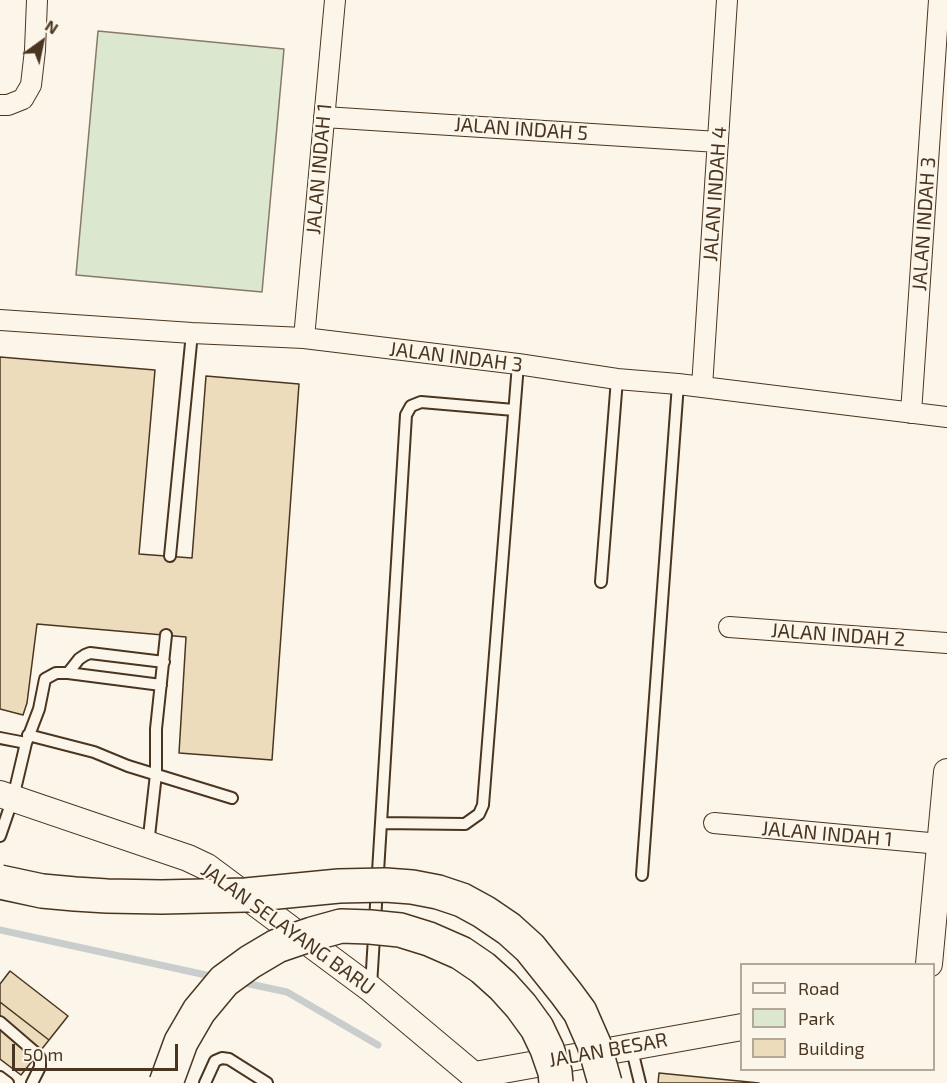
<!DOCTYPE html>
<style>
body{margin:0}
#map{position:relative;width:947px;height:1083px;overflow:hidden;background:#fbf6e9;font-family:"Exo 2",sans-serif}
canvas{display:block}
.legend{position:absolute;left:740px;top:963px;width:195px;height:108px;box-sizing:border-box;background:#fbf6e9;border:2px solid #b4a999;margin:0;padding:8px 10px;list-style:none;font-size:18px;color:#4a3520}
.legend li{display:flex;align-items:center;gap:12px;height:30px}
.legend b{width:30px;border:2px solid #b4a999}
.north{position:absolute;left:12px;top:12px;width:60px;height:60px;-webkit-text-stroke:4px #fbf6e9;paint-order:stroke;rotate:33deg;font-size:16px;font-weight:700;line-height:24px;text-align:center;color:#4a3520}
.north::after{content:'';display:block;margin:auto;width:21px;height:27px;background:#4a3520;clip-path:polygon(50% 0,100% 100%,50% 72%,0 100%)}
.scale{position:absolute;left:12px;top:1044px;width:166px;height:27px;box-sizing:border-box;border:3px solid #4a3520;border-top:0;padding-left:8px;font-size:18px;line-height:21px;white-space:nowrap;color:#4a3520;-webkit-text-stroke:4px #fbf6e9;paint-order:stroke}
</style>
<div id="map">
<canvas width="947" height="1083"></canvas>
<ul class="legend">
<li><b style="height:8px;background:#fbf6e9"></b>Road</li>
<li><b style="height:16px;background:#dce7d0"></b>Park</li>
<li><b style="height:16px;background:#ecdcbc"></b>Building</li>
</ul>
<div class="north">N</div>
<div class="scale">50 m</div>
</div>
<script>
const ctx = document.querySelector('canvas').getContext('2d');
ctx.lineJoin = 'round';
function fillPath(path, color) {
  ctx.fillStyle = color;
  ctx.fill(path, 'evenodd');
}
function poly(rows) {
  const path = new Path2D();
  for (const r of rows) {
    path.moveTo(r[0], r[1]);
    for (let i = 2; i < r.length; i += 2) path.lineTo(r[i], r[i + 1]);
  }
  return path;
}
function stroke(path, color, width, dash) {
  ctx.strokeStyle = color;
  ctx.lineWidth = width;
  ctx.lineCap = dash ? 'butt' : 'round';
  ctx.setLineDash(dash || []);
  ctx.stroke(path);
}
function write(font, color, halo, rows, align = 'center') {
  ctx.font = font + ' "Exo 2",sans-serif';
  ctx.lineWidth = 4.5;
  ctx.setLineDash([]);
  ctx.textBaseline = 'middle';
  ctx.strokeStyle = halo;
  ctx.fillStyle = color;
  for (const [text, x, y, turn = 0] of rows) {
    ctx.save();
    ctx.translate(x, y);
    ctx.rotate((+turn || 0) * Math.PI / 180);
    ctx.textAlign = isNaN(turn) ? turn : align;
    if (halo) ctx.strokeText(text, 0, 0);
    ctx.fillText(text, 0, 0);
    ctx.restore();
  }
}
const green = poly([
 [98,31,284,49,262,292,76,275,98,31]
]);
fillPath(green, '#dce7d0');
stroke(green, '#887966', 1.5);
stroke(poly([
 [0,930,215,977],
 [240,982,287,992,378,1045]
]), '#c9cecd', 7);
const building = poly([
 [0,357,155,370,139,554,192,558,206,376,299,384,272,760,179,753,186,637,37,624,27,703,23,715,0,709,0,357],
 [10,971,68,1016,49,1040,0,1002,0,984,10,971],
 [0,1002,49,1040,21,1075,0,1059,0,1002],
 [659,1073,759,1083,658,1083,659,1073]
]);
fillPath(building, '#ecdcbc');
stroke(building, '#4a3520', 1.5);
const service = poly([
 [170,556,192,333],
 [601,582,617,379],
 [68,673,79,659,85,655,90,653,164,662],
 [28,735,94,752,128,766,232,798],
 [0,738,26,743],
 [381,823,465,824,479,814,483,805,518,364],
 [0,836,13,798,26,743,39,709,45,679,56,673,68,673,161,685],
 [148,845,156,774,156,729,166,635],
 [642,875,678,384],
 [371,986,406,415,411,406,421,402,514,410],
 [0,1022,36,1053,40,1058,40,1067,32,1083],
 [631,1046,640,1083],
 [0,1077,8,1083],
 [205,1083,215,1061,222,1058,229,1059,267,1083]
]);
const minor = poly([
 [0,105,8,105,23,99,31,85,35,50,37,0],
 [324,117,718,142],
 [0,320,192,333,304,338,518,364,617,379,678,384,947,417],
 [304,338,335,0],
 [702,387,727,0],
 [911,413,939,0],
 [729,627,947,643],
 [714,823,940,844]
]);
const tertiary = poly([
 [0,794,188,858,207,867,371,989,483,1083],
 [929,964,947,772],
 [475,1075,742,1027]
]);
stroke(service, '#4a3520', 14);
stroke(minor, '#4a3520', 22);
stroke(tertiary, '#4a3520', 28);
stroke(service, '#fbf6e9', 10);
stroke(minor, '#fbf6e9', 20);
stroke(tertiary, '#fbf6e9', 26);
const trunkBridge = poly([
 [0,882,42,891,75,894,107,896,162,897,246,895,339,886,385,885,412,887,438,892,462,900,484,912,509,929,530,948,566,993,580,1012,594,1044,605,1083],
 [166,1083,181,1042,199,1011,224,981,250,962,277,946,312,934,341,926,370,927,400,930,429,939,461,953,483,968,503,986,521,1006,537,1028,547,1049,555,1072,556,1083]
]);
stroke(trunkBridge, '#4a3520', 36, []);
stroke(trunkBridge, '#fbf6e9', 33);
write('20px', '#4a3520', '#fbf6e9', [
 ["JALAN INDAH 5",521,129,4],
 ["JALAN INDAH 1",319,169,-85],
 ["JALAN INDAH 4",715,194,-86],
 ["JALAN INDAH 3",924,224,-86],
 ["JALAN INDAH 3",456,357,7],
 ["JALAN INDAH 2",838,635,4],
 ["JALAN INDAH 1",827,834,5],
 ["JALAN SELAYANG BARU",288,929,36],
 ["JALAN BESAR",608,1050,-10]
]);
</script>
